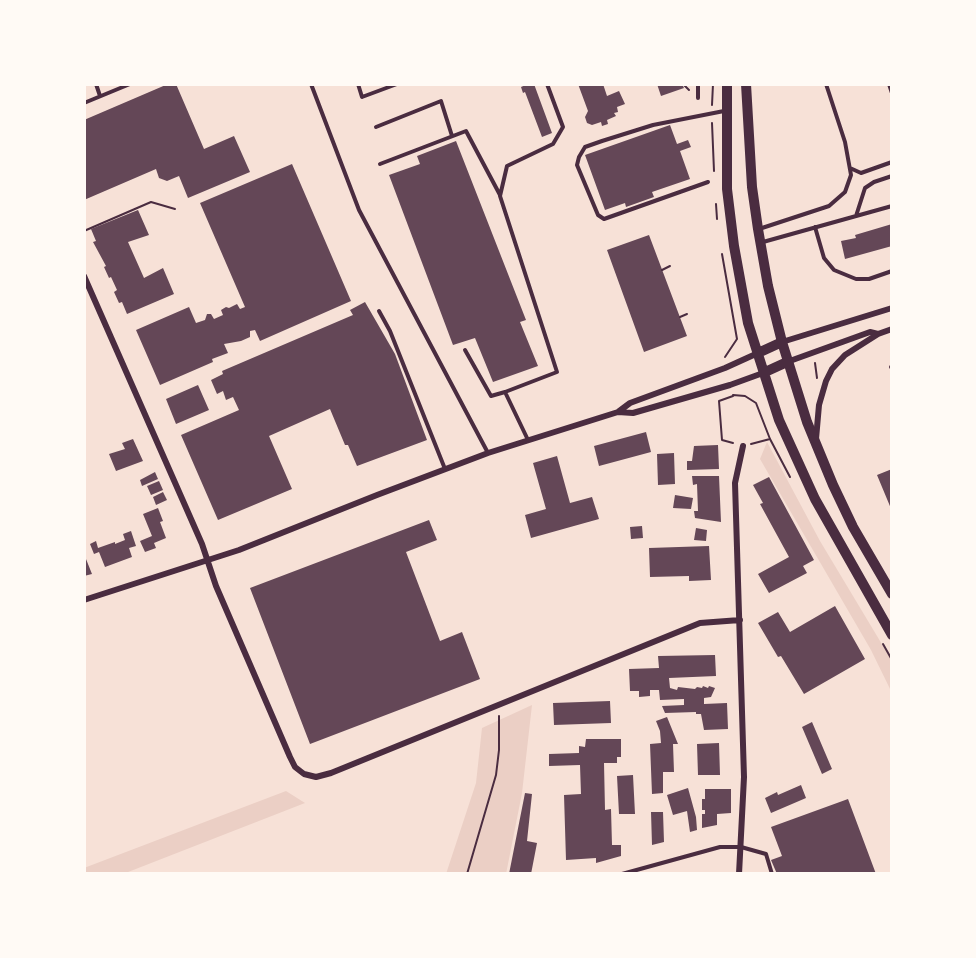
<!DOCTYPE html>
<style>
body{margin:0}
#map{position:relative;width:976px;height:958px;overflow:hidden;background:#f7e1d7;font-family:"Roboto Condensed",sans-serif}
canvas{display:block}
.frame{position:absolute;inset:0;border:86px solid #fffaf5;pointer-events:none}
</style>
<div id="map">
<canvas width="976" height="958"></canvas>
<div class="frame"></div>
</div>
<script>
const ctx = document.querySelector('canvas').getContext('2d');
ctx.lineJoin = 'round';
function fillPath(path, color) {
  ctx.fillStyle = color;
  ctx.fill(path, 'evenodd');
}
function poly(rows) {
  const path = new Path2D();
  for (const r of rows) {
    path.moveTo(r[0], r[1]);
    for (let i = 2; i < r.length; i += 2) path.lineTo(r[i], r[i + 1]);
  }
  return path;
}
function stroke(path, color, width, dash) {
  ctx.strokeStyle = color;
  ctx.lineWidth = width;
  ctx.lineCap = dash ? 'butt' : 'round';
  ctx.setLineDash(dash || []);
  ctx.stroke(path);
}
fillPath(poly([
 [767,442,820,541,892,661,892,693,871,650,760,459],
 [532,705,522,793,506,874,446,874,476,783,482,728],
 [286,791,305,803,123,874,84,874,84,868]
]), '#ebcfc5');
fillPath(poly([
 [168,84,176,84,204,149,234,136,250,172,188,198,179,176,167,181,159,178,156,169,84,200,84,120],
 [528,84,534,84,552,133,542,137,525,92,523,93,521,87],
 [578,84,603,84,607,96,619,91,625,104,617,107,618,112,614,113,616,116,607,120,608,124,602,126,601,122,592,125,587,123,585,117,588,111],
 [657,84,682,84,684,88,661,96],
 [670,125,677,144,688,140,691,147,680,151,690,179,652,192,654,197,626,207,625,203,605,210,585,155],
 [456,141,526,320,520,322,538,366,493,382,475,338,453,345,389,175,420,164,417,156],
 [292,164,351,301,260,341,255,330,250,331,250,337,241,341,224,344,228,353,212,359,213,362,160,385,136,330,189,307,196,323,205,320,207,314,211,314,214,319,223,315,221,310,226,307,229,308,237,304,240,309,245,307,200,203],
 [138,210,149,235,128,242,144,278,163,268,174,294,127,314,122,302,119,303,114,292,117,290,111,277,109,278,104,267,106,266,93,242,96,241,91,229],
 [892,224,892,246,845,259,841,241,856,238,855,235],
 [649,235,687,336,644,352,607,250],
 [365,302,395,354,427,440,357,466,348,445,345,445,330,409,269,436,292,489,218,520,181,435,239,410,233,397,226,400,223,391,217,394,211,380,223,374,222,371,353,315,350,310],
 [198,385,209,410,176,424,166,399],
 [646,432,651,452,599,466,594,446],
 [133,439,143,461,116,471,109,454,125,449,122,443],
 [718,445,719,469,687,470,687,461,692,461,694,446],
 [674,453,675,484,658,485,657,454],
 [557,456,570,503,592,497,599,519,531,538,525,515,546,509,533,463],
 [892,469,892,511,877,475],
 [155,472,158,479,142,486,140,480],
 [692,476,719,476,721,522,695,518,694,511,698,511,697,484,693,485],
 [769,477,814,560,803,566,807,573,769,593,758,574,789,557,760,504,763,503,753,485],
 [159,481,163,490,151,495,147,486],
 [163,492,167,500,156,505,153,497],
 [675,495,693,498,691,509,673,508],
 [158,508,163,521,160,522,166,538,154,543,156,548,145,552,140,541,152,536,143,514],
 [429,520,437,540,406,552,440,641,462,632,480,679,310,744,250,588],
 [642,526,643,538,631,539,630,527],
 [696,528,707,530,706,541,694,540],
 [131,531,136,546,129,548,132,557,105,567,99,552,94,554,90,544,96,541,98,548,115,542,115,544,125,540,123,534],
 [709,546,711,580,689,581,689,576,650,577,649,548],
 [84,554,92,574,84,576],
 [835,606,865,659,804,694,781,656,778,657,758,623,778,612,790,632],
 [715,655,716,676,669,678,670,688,677,690,678,687,695,689,697,687,702,688,703,686,708,688,709,686,715,688,711,697,704,698,704,704,727,703,728,729,704,730,701,714,696,714,696,712,665,713,662,706,684,705,684,699,660,700,659,690,650,690,650,696,639,697,639,691,630,691,629,669,659,668,658,656],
 [610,701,611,723,554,725,553,703],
 [667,717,678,744,673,744,674,772,663,772,663,793,652,794,650,744,661,743,660,731,656,721],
 [812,722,832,769,822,774,802,727],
 [586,739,621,739,621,757,617,757,617,763,604,763,605,810,611,809,612,845,621,845,621,856,596,863,596,858,566,860,564,795,581,794,580,765,549,766,549,754,579,753,579,746,585,747],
 [719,743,720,775,698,775,697,744],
 [633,775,635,814,619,814,617,776],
 [801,785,806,798,771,813,765,798,777,792,778,795],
 [688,788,696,817,697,830,690,832,687,811,673,815,667,795],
 [705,789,731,789,731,813,717,814,717,825,702,828,702,814,705,814,705,810,702,810,702,799,705,799],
 [525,793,532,794,527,841,537,843,531,874,509,874],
 [848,799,876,874,777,874,771,860,782,856,771,827],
 [651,812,663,812,664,842,652,845]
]), '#644757');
stroke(poly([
 [683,84,689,90],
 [712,105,713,84],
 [712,123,714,171],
 [716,204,717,219],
 [84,231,151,202,175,209],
 [722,254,737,339,725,357],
 [662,270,670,266],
 [680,317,687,314],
 [815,363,817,378],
 [733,395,745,396,756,403,770,439,790,477],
 [733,396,719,401,722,440,733,443],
 [751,444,770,439],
 [883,644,892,660],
 [467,874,496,775,499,750,499,716]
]), '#4a2c40', 2);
stroke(poly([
 [96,84,100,96],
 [311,84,359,210,488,453],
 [358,84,362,97,397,84],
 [889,84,892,93],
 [698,98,698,84],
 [84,103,130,84],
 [376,127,441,101,452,136],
 [380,164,466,131,500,195],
 [850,168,861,173,892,162],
 [708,182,604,219,598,215,577,165,579,157,585,147,602,141,653,125,724,111],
 [856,216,865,188,874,182,892,176],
 [815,227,824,258,834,270,856,279,869,279,892,271],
 [759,229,829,206,845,192,851,175,845,142,826,84],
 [763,242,892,206],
 [379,311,390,331,445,469],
 [465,350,491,396,505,392,528,440],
 [891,367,892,367],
 [505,392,557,372,500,196,507,166,553,144,563,127,547,84],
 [622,874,720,847,741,847,766,854,772,874]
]), '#4a2c40', 4);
stroke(poly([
 [84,276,202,544,216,586,290,757,295,767,304,774,316,777,331,773,700,623,740,620],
 [782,342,892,308],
 [787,362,870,332,878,334],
 [618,412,633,413,730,385,763,373],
 [816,439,819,405,826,381,832,369,845,355,878,334,892,329],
 [84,600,239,550,377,495,488,453,618,412,630,403,725,368,758,353],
 [739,874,744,777,735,483,743,446]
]), '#4a2c40', 6);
stroke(poly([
 [727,84,727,189,734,246,748,323,779,420,815,499,892,635],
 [746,84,752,187,758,229,768,286,782,342,807,422,833,485,853,527,892,594],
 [758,353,782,342],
 [763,373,787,362]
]), '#4a2c40', 10);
</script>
